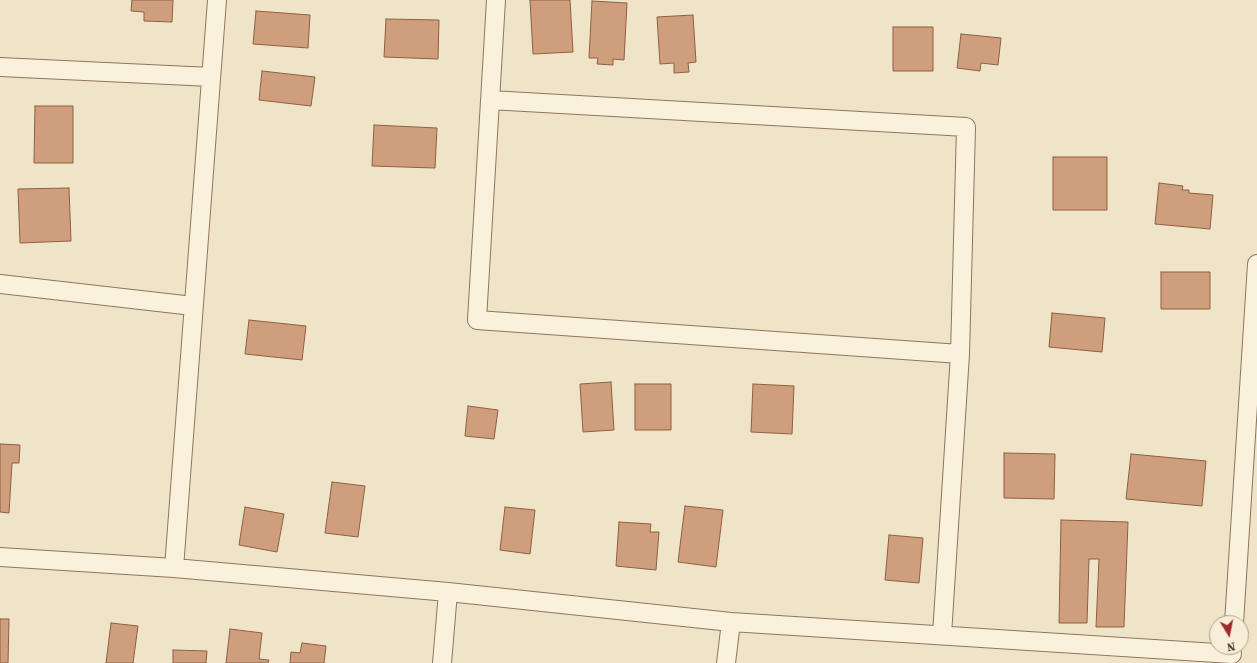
<!DOCTYPE html>
<style>
body{margin:0}
#map{position:relative;width:1257px;height:663px;overflow:hidden;background:#f0e4c8;font-family:"Source Serif 4",serif}
canvas{display:block}
.north{position:absolute;left:1209px;top:615px;width:40px;height:40px;box-sizing:border-box;background:#f7eed8;border:1px solid #ada18e;border-radius:50%;rotate:170deg;font-size:11px;font-weight:700;line-height:16px;text-align:center;color:#3d2e20}
.north::after{content:'';display:block;margin:auto;width:14px;height:18px;background:#9e2a2b;clip-path:polygon(50% 0,100% 100%,50% 72%,0 100%)}
</style>
<div id="map">
<canvas width="1257" height="663"></canvas>
<div class="north">N</div>
</div>
<script>
const ctx = document.querySelector('canvas').getContext('2d');
ctx.lineJoin = 'round';
function fillPath(path, color) {
  ctx.fillStyle = color;
  ctx.fill(path, 'evenodd');
}
function poly(rows) {
  const path = new Path2D();
  for (const r of rows) {
    path.moveTo(r[0], r[1]);
    for (let i = 2; i < r.length; i += 2) path.lineTo(r[i], r[i + 1]);
  }
  return path;
}
function stroke(path, color, width, dash) {
  ctx.strokeStyle = color;
  ctx.lineWidth = width;
  ctx.lineCap = dash ? 'butt' : 'round';
  ctx.setLineDash(dash || []);
  ctx.stroke(path);
}
const building = poly([
 [132,0,173,0,172,22,144,21,144,12,131,11,132,0],
 [530,0,570,0,573,52,533,54,530,0],
 [592,1,627,3,624,60,613,59,613,65,597,64,598,58,589,58,592,1],
 [256,11,310,15,308,48,253,44,256,11],
 [693,15,696,62,688,63,689,72,674,73,674,63,660,64,657,17,693,15],
 [386,19,439,20,438,59,384,57,386,19],
 [893,27,933,27,933,71,893,71,893,27],
 [961,34,1001,38,998,65,981,63,980,71,957,68,961,34],
 [262,71,315,77,311,106,259,100,262,71],
 [35,106,73,106,73,163,34,163,35,106],
 [374,125,437,128,435,168,372,166,374,125],
 [1053,157,1107,157,1107,210,1053,210,1053,157],
 [1159,183,1183,186,1182,190,1189,190,1189,193,1213,195,1210,229,1155,224,1159,183],
 [69,188,71,241,20,243,18,189,69,188],
 [1161,272,1210,272,1210,309,1161,309,1161,272],
 [1052,313,1105,318,1102,352,1049,347,1052,313],
 [249,320,306,326,302,360,245,354,249,320],
 [611,382,614,430,583,432,580,384,611,382],
 [635,384,671,384,671,430,635,430,635,384],
 [753,384,794,386,792,434,751,432,753,384],
 [468,406,498,410,494,439,465,436,468,406],
 [0,444,20,445,19,463,12,463,9,513,0,512,0,444],
 [1004,453,1055,454,1054,499,1004,498,1004,453],
 [1131,454,1206,461,1202,506,1126,499,1131,454],
 [332,482,365,486,358,537,325,533,332,482],
 [685,506,723,510,716,567,678,562,685,506],
 [245,507,284,514,277,552,239,545,245,507],
 [505,507,535,510,530,554,500,550,505,507],
 [1061,520,1128,522,1124,627,1096,627,1099,559,1089,559,1087,623,1059,623,1061,520],
 [619,522,651,524,650,532,659,532,656,570,616,566,619,522],
 [889,535,923,538,919,583,885,580,889,535],
 [0,619,9,619,8,663,0,663,0,619],
 [111,623,138,626,133,663,106,663,111,623],
 [230,629,262,633,259,659,269,660,268,663,226,663,230,629],
 [302,643,326,646,324,663,290,663,291,652,300,653,302,643],
 [173,650,207,651,206,663,173,663,173,650]
]);
fillPath(building, '#cf9f7d');
stroke(building, '#8d5f41', 1);
const street = poly([
 [496,0,477,320,960,354],
 [0,67,211,77],
 [490,100,966,127,960,354,942,635],
 [0,284,193,306],
 [0,557,174,568,448,592,731,622,1232,654],
 [174,568,217,0],
 [1234,623,1257,264],
 [442,663,448,592],
 [726,663,731,622]
]);
stroke(street, '#8d765c', 20);
stroke(street, '#faf1dc', 18);
</script>
